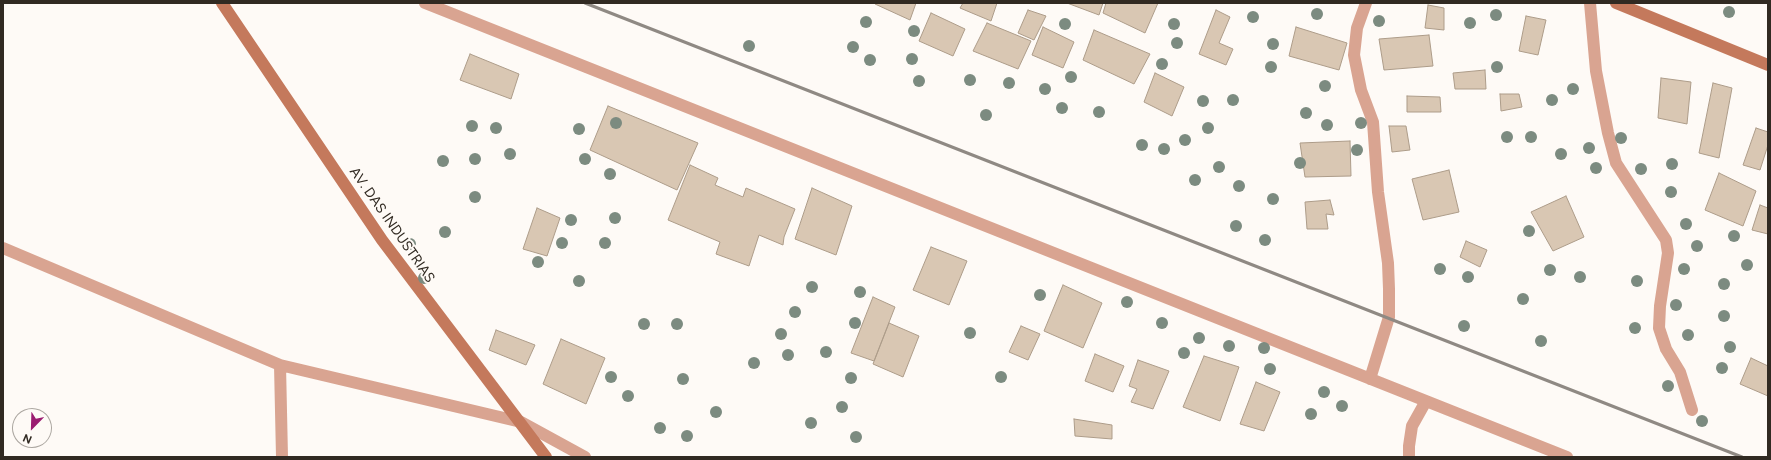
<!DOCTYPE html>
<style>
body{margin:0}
#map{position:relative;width:1771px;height:460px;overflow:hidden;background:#fefaf6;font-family:Figtree,sans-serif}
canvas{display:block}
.frame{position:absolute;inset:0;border:4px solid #312a22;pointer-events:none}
.north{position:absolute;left:12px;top:408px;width:40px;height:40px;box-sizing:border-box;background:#fefaf6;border:1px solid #aca7a1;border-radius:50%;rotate:203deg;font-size:11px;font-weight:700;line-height:16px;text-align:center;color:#312a22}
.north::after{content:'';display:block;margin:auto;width:14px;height:18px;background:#9b1c71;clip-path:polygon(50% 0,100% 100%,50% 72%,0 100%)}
</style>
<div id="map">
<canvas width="1771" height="460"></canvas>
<div class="frame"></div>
<div class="north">N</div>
</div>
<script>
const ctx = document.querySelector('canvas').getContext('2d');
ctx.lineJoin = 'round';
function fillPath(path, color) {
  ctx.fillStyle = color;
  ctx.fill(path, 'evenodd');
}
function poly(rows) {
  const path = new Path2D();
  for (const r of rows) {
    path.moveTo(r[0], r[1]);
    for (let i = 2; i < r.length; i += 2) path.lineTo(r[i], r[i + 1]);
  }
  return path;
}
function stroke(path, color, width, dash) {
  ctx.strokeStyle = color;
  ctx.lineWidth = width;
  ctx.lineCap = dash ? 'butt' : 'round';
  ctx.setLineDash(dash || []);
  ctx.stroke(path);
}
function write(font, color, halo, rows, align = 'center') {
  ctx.font = font + ' Figtree,sans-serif';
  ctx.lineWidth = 4;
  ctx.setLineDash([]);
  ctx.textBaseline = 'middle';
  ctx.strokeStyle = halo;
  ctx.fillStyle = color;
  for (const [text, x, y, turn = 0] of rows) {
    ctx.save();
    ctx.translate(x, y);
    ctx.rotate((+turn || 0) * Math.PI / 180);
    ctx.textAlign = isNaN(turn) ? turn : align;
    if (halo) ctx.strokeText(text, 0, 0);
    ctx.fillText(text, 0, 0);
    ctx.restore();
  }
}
const building = poly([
 [875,3,916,3,910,20,875,4,875,3],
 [963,3,997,3,991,21,960,8,963,3],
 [1067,3,1103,3,1099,15,1067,3],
 [1106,3,1158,3,1145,33,1103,13,1106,3],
 [1428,5,1444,8,1444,30,1425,28,1428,5],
 [1028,10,1046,16,1034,40,1018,33,1028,10],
 [1216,10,1230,17,1219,43,1233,49,1226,65,1199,54,1216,10],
 [931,13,965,29,953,56,919,41,931,13],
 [1526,16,1546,20,1538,55,1519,51,1526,16],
 [987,23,1031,41,1018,69,973,51,987,23],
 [1043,27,1074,42,1063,68,1032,55,1043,27],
 [1296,27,1347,43,1339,70,1289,56,1296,27],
 [1094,30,1150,54,1134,84,1083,60,1094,30],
 [1429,35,1433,66,1384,70,1379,39,1429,35],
 [470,54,519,74,511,99,460,80,470,54],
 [1485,70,1486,89,1455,89,1453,73,1485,70],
 [1155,73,1184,87,1172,116,1144,102,1155,73],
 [1661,78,1691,82,1687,124,1658,118,1661,78],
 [1713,83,1732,88,1719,158,1699,153,1713,83],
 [1500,94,1519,94,1522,107,1501,111,1500,94],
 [1407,96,1440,97,1441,112,1407,112,1407,96],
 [608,106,698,143,677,190,590,150,608,106],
 [1389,126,1406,126,1410,150,1392,152,1389,126],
 [1756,128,1768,132,1768,145,1760,170,1743,165,1756,128],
 [1350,141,1351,176,1305,177,1300,143,1350,141],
 [690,165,718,178,715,185,743,197,746,188,795,209,784,237,783,245,759,235,749,266,716,254,720,242,668,220,690,165],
 [1449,170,1459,212,1423,220,1412,179,1449,170],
 [1719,173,1756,191,1743,226,1705,210,1719,173],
 [812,188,852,206,836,255,795,239,812,188],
 [1566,196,1584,237,1553,251,1531,212,1566,196],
 [1330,200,1334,215,1326,214,1328,229,1307,229,1305,202,1330,200],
 [1760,205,1768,208,1768,234,1752,230,1760,205],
 [537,208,560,218,547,256,523,249,537,208],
 [1466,241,1487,250,1480,267,1460,257,1466,241],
 [931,247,967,261,949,305,913,290,931,247],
 [1063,285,1102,303,1083,348,1044,331,1063,285],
 [873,297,895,307,874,361,851,353,873,297],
 [889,323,919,336,903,377,873,364,889,323],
 [1021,326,1040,334,1028,360,1009,352,1021,326],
 [496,330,535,345,526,365,489,350,496,330],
 [561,339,605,358,586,404,543,384,561,339],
 [1095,354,1124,366,1113,392,1085,381,1095,354],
 [1204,356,1239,367,1220,421,1183,407,1204,356],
 [1751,358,1768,366,1768,396,1740,384,1751,358],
 [1138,360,1169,371,1153,409,1131,402,1137,389,1129,386,1138,360],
 [1256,382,1280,392,1264,431,1240,424,1256,382],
 [1074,419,1112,425,1112,439,1075,436,1074,419]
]);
fillPath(building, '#d9c7b3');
stroke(building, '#ad9c89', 1);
stroke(poly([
 [425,3,1567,457],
 [1366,3,1357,28,1354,55,1361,90,1373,122,1378,192,1388,263,1389,289,1389,317,1370,379],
 [1590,3,1596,71,1608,133,1616,163,1666,240,1668,253,1660,306,1659,328,1666,349,1680,372,1692,410],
 [3,248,280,365,521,422,585,457],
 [280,365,282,457],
 [1409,457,1409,446,1412,426,1426,401]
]), '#d9a491', 12);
stroke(poly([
 [222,3,382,240,546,457],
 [1616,3,1768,65]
]), '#c4795c', 12);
stroke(poly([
 [585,3,1742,457]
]), '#8f8983', 3);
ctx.fillStyle = '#7c8b80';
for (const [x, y] of [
 [1729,12],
 [1317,14],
 [1496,15],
 [1253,17],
 [1379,21],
 [866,22],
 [1470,23],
 [1065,24],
 [1174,24],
 [914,31],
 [1177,43],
 [1273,44],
 [749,46],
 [853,47],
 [912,59],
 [870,60],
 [1162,64],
 [1271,67],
 [1497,67],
 [1071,77],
 [970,80],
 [919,81],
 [1009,83],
 [1325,86],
 [1045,89],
 [1573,89],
 [1233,100],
 [1552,100],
 [1203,101],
 [1062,108],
 [1099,112],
 [1306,113],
 [986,115],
 [616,123],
 [1361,123],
 [1327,125],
 [472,126],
 [496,128],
 [1208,128],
 [579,129],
 [1507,137],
 [1531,137],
 [1621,138],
 [1185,140],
 [1142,145],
 [1589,148],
 [1164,149],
 [1357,150],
 [510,154],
 [1561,154],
 [475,159],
 [585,159],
 [443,161],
 [1300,163],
 [1672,164],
 [1219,167],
 [1596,168],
 [1641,169],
 [610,174],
 [1195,180],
 [1239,186],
 [1671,192],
 [475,197],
 [1273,199],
 [615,218],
 [571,220],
 [1686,224],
 [1236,226],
 [1529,231],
 [445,232],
 [1734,236],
 [1265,240],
 [562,243],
 [605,243],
 [410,244],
 [1697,246],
 [538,262],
 [1747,265],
 [1440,269],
 [1684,269],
 [1550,270],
 [1468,277],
 [1580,277],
 [424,278],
 [579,281],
 [1637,281],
 [1724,284],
 [812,287],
 [860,292],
 [1040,295],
 [1523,299],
 [1127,302],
 [1676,305],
 [795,312],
 [1724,316],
 [855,323],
 [1162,323],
 [644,324],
 [677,324],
 [1464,326],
 [1635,328],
 [970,333],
 [781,334],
 [1688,335],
 [1199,338],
 [1541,341],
 [1229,346],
 [1730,347],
 [1264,348],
 [826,352],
 [1184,353],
 [788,355],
 [754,363],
 [1722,368],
 [1270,369],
 [611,377],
 [1001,377],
 [851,378],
 [683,379],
 [1668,386],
 [1324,392],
 [628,396],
 [1342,406],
 [842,407],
 [716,412],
 [1311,414],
 [1702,421],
 [811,423],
 [660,428],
 [687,436],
 [856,437]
]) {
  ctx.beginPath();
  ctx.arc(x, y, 6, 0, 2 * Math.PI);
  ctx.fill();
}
write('14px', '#312a22', '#fefaf6', [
 ["AV. DAS INDUSTRIAS",392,225,55]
]);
</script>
